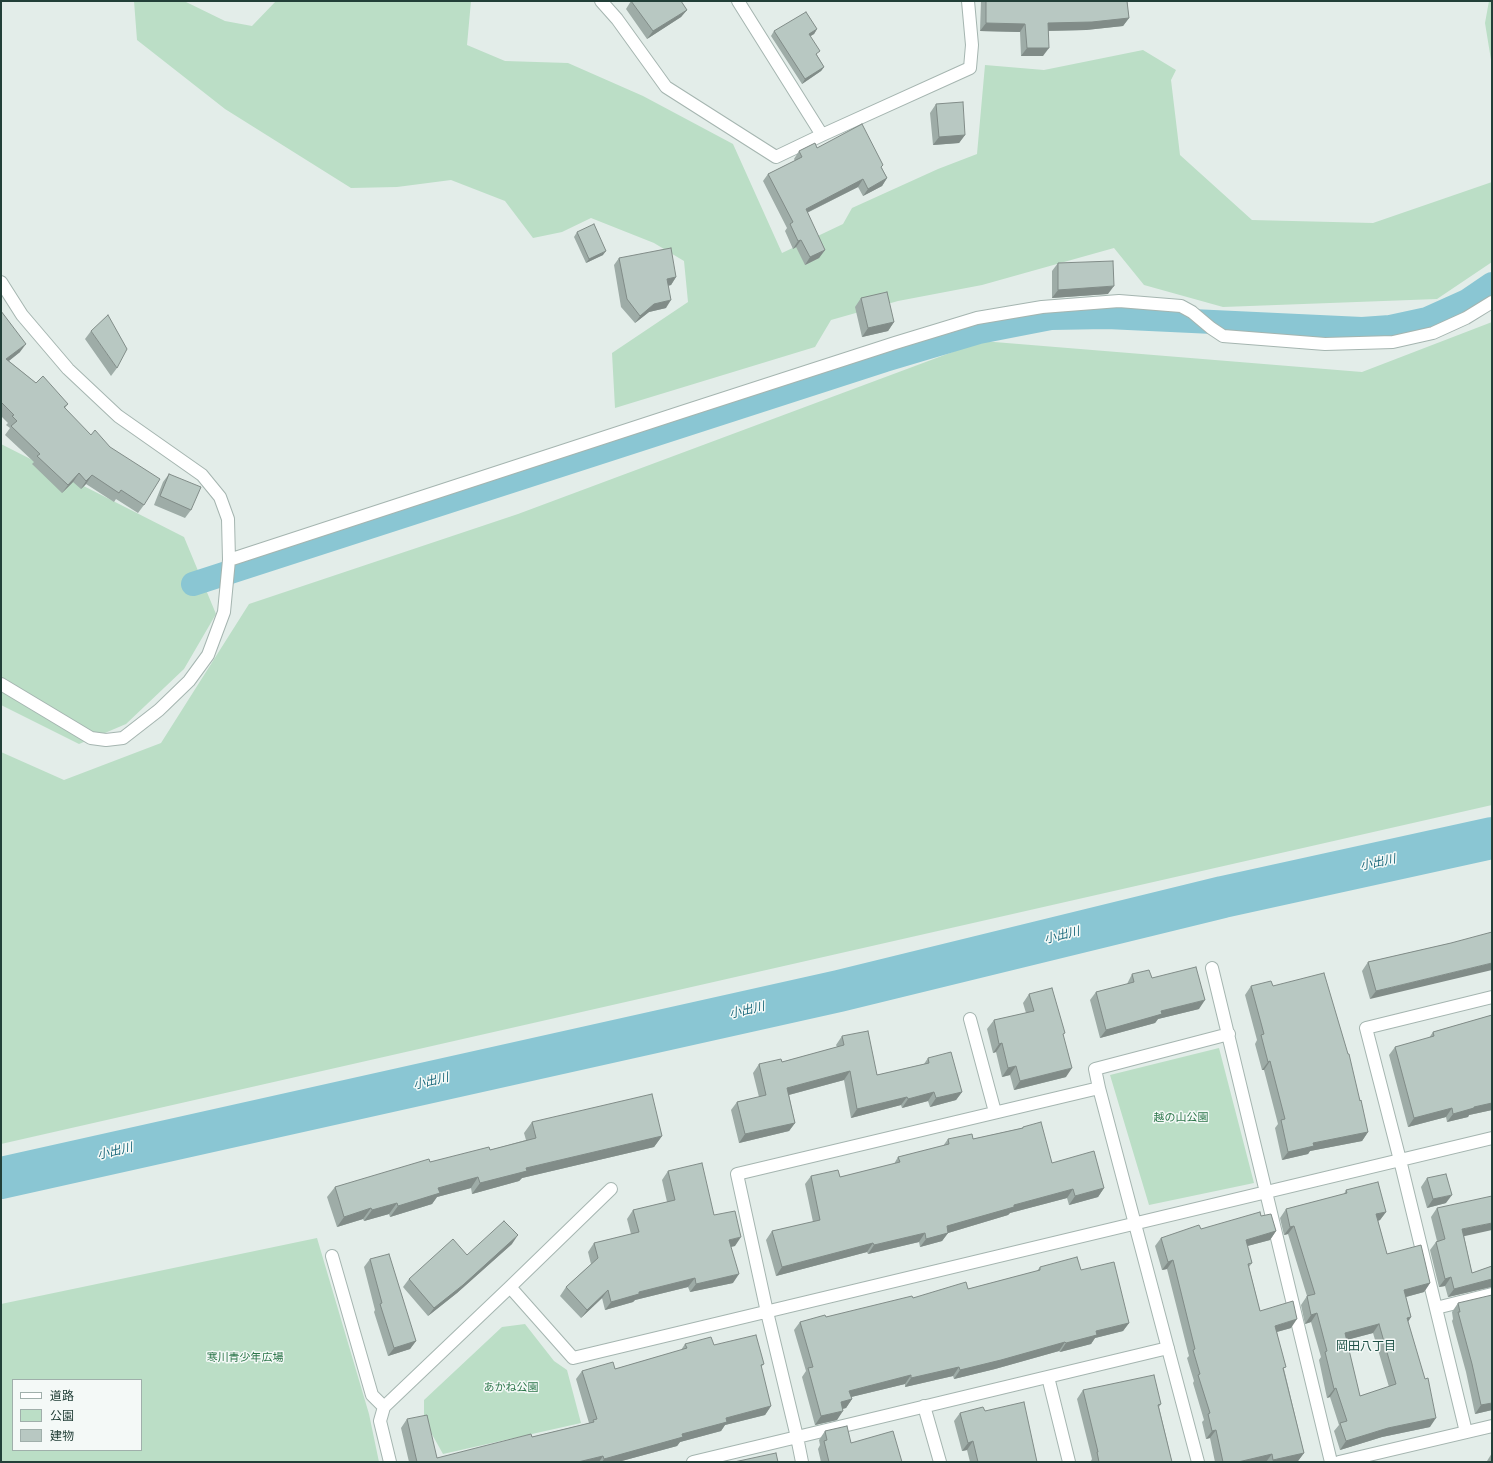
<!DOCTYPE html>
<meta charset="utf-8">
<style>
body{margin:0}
#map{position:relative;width:1493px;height:1463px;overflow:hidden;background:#e3ede9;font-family:Poppins,"Noto Sans JP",sans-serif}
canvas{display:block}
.frame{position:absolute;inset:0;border:2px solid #223f38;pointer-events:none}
.legend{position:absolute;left:12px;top:1379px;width:130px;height:72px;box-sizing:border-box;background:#f4f9f7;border:1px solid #a0afab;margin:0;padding:5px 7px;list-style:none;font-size:12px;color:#223f38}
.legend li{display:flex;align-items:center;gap:8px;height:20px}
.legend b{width:20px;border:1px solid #a0afab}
</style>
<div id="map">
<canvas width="1493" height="1463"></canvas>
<div class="frame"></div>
<ul class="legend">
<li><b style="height:5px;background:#fff"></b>道路</li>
<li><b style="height:11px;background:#bbdec6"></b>公園</li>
<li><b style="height:11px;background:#b8c8c2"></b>建物</li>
</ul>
</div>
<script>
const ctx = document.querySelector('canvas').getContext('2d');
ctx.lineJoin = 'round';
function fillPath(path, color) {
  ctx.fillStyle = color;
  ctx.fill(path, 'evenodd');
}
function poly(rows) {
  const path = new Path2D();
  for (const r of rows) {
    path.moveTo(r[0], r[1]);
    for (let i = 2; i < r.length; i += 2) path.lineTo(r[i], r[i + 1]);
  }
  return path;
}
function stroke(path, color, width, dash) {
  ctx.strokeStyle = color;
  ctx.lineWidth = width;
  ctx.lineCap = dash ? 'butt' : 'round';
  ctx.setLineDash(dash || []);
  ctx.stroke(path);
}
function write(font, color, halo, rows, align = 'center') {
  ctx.font = font + ' Poppins,"Noto Sans JP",sans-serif';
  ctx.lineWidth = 3;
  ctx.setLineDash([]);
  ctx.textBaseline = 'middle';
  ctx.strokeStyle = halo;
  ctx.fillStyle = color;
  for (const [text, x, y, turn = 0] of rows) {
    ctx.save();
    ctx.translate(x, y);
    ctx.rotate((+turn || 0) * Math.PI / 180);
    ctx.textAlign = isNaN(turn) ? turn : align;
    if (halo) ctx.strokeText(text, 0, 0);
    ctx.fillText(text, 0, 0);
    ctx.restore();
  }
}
fillPath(poly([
 [134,1,184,1,225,21,252,26,276,1,471,1,467,45,505,61,568,63,643,96,733,144,782,253,843,224,852,208,938,169,977,154,985,65,1044,70,1143,50,1176,70,1171,80,1180,155,1252,220,1373,223,1492,182,1492,262,1437,299,1223,307,1144,285,1114,248,982,285,898,301,831,320,815,347,615,408,612,353,688,302,684,261,654,243,591,218,562,232,533,238,505,201,451,180,397,187,351,188,225,109,137,40],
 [1489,1,1492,1,1492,66,1485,23],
 [1492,322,1492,805,1,1144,1,752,64,780,161,743,249,604,518,514,982,341,1362,372],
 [1,444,184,537,216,614,184,669,126,724,79,744,1,705],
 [1219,1048,1254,1183,1149,1205,1110,1075],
 [317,1238,369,1414,379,1462,1,1462,1,1304],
 [13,1380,141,1380,141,1450,13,1450],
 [525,1324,554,1361,567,1370,581,1423,443,1454,424,1420,424,1400,502,1327]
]), '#bbdec6');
stroke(poly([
 [193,584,885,360,979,332,1051,318,1107,317,1362,329,1390,327,1427,319,1467,301,1492,284]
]), '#8ac6d3', 24);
stroke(poly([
 [1,1178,839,991,1223,897,1492,838]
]), '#8ac6d3', 42);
const minor = poly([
 [601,1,617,19,666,87,776,157,822,135,970,68,972,45,968,1],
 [738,1,822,135],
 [1,282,22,315,68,369,118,416,202,475,220,497,228,519,229,560,224,612,208,655,189,681,159,710,123,738,106,740,91,738,1,684],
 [229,560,685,411,895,343,977,318,1042,307,1119,301,1181,306,1192,312,1211,328,1223,336,1325,344,1393,342,1433,333,1466,318,1492,302],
 [1212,968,1331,1462],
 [970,1019,995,1112],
 [1099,1088,1198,1462],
 [332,1256,372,1395,384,1407],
 [510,1287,573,1358,1492,1138],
 [1436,1308,1492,1294],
 [1048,1377,1069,1462],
 [924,1406,940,1462],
 [1466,1432,1400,1160,1366,1028,1492,997],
 [390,1462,380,1421,384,1407,510,1287,611,1189],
 [693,1462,1168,1348],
 [802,1462,797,1437,767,1312,737,1174,1099,1088,1095,1069,1229,1034],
 [1339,1462,1492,1426]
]);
stroke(minor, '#a5b5b0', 14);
stroke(minor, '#fff', 12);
fillPath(poly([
 [631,1,687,10,681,17,647,39,626,9],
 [981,1,1127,1,1129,18,1123,26,1086,30,1048,31,1043,56,1021,56,1020,32,980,31],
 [817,29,814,34,810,36,817,55,824,67,821,71,802,84,771,36,774,31],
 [936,104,965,135,959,143,933,145,930,113],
 [817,148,882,168,887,178,882,186,863,196,858,187,807,213,825,250,819,258,805,265,796,247,793,249,785,231,787,228,763,181,768,174,795,161,794,159,799,151],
 [577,232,603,255,586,263,574,237],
 [619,258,676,277,671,285,668,286,666,308,649,312,635,323,621,307,614,265],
 [1058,263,1108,294,1052,298,1052,271],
 [861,298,894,322,888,331,862,337,855,307],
 [1,311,20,352,9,361,36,383,68,404,65,408,144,505,138,513,116,499,114,502,86,484,81,489,73,482,62,493,32,464,34,462,5,435,10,428,6,425,8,423,1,416],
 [91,331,117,368,111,376,85,339],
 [169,474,191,510,185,518,154,505,163,482],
 [1451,943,1370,999,1362,971,1368,962],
 [1132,974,1152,978,1199,1009,1158,1019,1155,1023,1100,1038,1090,1000,1096,992,1127,984],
 [1251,986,1273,986,1360,1101,1368,1132,1362,1141,1310,1151,1308,1154,1282,1160,1275,1128,1278,1124,1264,1070,1262,1070,1255,1044,1257,1040,1245,995],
 [1029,994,1063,1036,1066,1077,1014,1090,1010,1075,1002,1077,996,1052,993,1053,987,1029,994,1020,1026,1013,1023,1003],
 [1492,1015,1492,1110,1469,1115,1468,1117,1447,1122,1446,1117,1408,1127,1389,1055,1395,1047,1429,1038,1433,1032],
 [842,1036,877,1075,924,1064,928,1058,962,1092,956,1100,930,1107,928,1101,902,1108,901,1105,851,1118,844,1080,789,1095,795,1123,789,1131,739,1143,731,1110,737,1102,759,1097,753,1073,759,1064,782,1062,837,1047,836,1045],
 [532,1122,662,1136,654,1147,522,1178,519,1181,472,1194,471,1188,437,1197,432,1204,390,1217,389,1214,364,1221,363,1219,337,1227,327,1197,335,1187,430,1162,490,1150,526,1140,524,1133],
 [1023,1127,1052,1163,1104,1188,1098,1197,1069,1205,1067,1198,1010,1213,1008,1215,948,1233,942,1241,920,1247,919,1242,868,1254,867,1252,776,1276,766,1240,772,1231,813,1222,805,1184,811,1176,840,1177,894,1164,898,1157,943,1146,948,1139,973,1139,1022,1128],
 [668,1171,714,1215,735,1246,731,1247,733,1283,690,1292,688,1287,635,1300,633,1302,605,1310,602,1298,581,1318,560,1296,566,1287,591,1264,588,1252,594,1243,631,1234,627,1219,633,1210,667,1202,662,1180],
 [1427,1178,1446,1203,1427,1208,1421,1187],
 [1346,1190,1386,1212,1380,1220,1378,1221,1387,1254,1430,1283,1424,1292,1406,1297,1411,1317,1408,1322,1430,1427,1382,1437,1340,1450,1334,1431,1339,1425,1330,1397,1327,1398,1319,1360,1321,1357,1311,1322,1305,1324,1301,1305,1307,1296,1288,1234,1284,1235,1280,1218,1286,1209,1344,1194],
 [1373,1333,1389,1387,1360,1396,1346,1340],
 [1437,1208,1464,1236,1472,1273,1492,1266,1492,1287,1491,1287,1448,1297,1445,1286,1439,1287,1430,1250,1436,1242,1437,1241,1431,1217],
 [1261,1216,1276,1231,1270,1240,1247,1246,1252,1263,1249,1267,1260,1311,1291,1328,1277,1332,1284,1369,1304,1453,1298,1461,1295,1462,1215,1462,1210,1438,1206,1439,1202,1422,1204,1420,1193,1383,1194,1381,1187,1358,1189,1356,1167,1269,1162,1270,1155,1246,1161,1238,1201,1229],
 [512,1244,457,1293,428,1316,403,1287,409,1279,467,1255],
 [370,1259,416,1341,410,1349,388,1356,374,1312,375,1310,364,1267],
 [1040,1267,1081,1270,1129,1323,1123,1331,1095,1338,1091,1344,1060,1352,1059,1351,995,1369,954,1379,953,1376,905,1387,905,1384,851,1397,852,1399,846,1408,842,1409,837,1420,815,1425,802,1377,806,1371,794,1330,800,1322,826,1317,913,1298,968,1289,1037,1271],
 [1458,1303,1492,1410,1475,1414,1466,1372,1452,1321,1453,1319,1452,1312],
 [685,1344,714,1345,764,1364,761,1367,771,1406,765,1415,725,1425,721,1431,680,1442,677,1446,618,1462,409,1462,401,1428,407,1419,437,1458,532,1437,589,1423,576,1379,582,1371,615,1369,681,1350],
 [1083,1390,1161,1404,1159,1407,1172,1462,1091,1462,1091,1461,1092,1459,1077,1399],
 [985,1411,1037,1462,970,1462,967,1450,962,1451,954,1421,960,1413],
 [825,1431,851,1443,902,1462,821,1462,818,1449,820,1445,819,1440],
 [1492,1453,1492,1462,1487,1462,1487,1461]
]), '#9eaca7');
fillPath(poly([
 [687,10,681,17,647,39,653,31],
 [1129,18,1123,26,1086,30,1042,31,1048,23],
 [986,23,1025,24,1020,32,980,31],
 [817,29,814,34,806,39,809,34],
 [1027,48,1049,48,1043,56,1021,56],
 [824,67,821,71,802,84,805,79],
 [965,135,959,143,933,145,939,137],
 [887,178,882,186,863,196,868,189],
 [863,179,858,187,800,216,806,209],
 [801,240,796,247,793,249,798,241],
 [825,250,819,258,805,265,810,257],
 [606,251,603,255,586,263,589,259],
 [676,277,671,285,661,287,667,279],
 [1114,286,1108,294,1052,298,1058,290],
 [671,300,666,308,649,312,635,323,640,316,654,304],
 [894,322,888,331,862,337,868,328],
 [26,344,20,352,1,367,6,359],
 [79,473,73,482,62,493,68,485],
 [92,475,86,484,81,489,86,481],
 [1492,963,1492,970,1370,999,1376,991],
 [1205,1000,1199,1009,1158,1019,1155,1023,1100,1038,1106,1030,1161,1011],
 [1002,1043,996,1052,993,1053,999,1044],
 [1270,1061,1264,1070,1262,1070,1268,1062],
 [1016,1066,1010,1075,1002,1077,1008,1068],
 [1072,1068,1066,1077,1014,1090,1020,1081],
 [850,1071,844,1080,781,1097,787,1088],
 [934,1092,928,1101,902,1108,908,1099],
 [962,1092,956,1100,930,1107,936,1098],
 [907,1097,901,1105,851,1118,857,1109],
 [1492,1103,1492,1110,1469,1115,1468,1117,1447,1122,1453,1114,1474,1107],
 [1452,1108,1446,1117,1408,1127,1414,1118],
 [795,1123,789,1131,739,1143,745,1134],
 [1368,1132,1362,1141,1310,1151,1308,1154,1282,1160,1288,1152,1313,1143],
 [662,1136,654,1147,522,1178,519,1181,472,1194,480,1183,526,1168],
 [478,1177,471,1188,437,1197,432,1204,390,1217,398,1206,438,1188],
 [1104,1188,1098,1197,1069,1205,1075,1196],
 [1073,1189,1067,1198,1010,1213,1008,1215,948,1233,942,1241,920,1247,926,1239,947,1226,1014,1205],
 [1452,1195,1446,1203,1427,1208,1433,1199],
 [397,1203,389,1214,364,1221,372,1210],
 [371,1208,363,1219,337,1227,344,1217],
 [1386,1212,1380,1220,1370,1223,1376,1214],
 [1492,1223,1492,1230,1456,1238,1462,1229],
 [1294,1226,1288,1234,1284,1235,1290,1227],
 [1276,1231,1270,1240,1240,1248,1246,1240],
 [925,1233,919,1242,868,1254,874,1245],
 [518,1235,512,1244,457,1293,428,1316,434,1308],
 [741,1237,735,1246,723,1248,729,1240],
 [873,1243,867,1252,776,1276,782,1267],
 [1173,1260,1167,1269,1162,1270,1168,1262],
 [739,1274,733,1283,690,1292,696,1284],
 [1451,1277,1445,1286,1439,1287,1445,1279],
 [695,1278,688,1287,635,1300,633,1302,605,1310,611,1302,639,1292],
 [1492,1279,1492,1287,1491,1287,1448,1297,1454,1289],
 [1430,1283,1424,1292,1398,1299,1404,1290],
 [608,1290,602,1298,581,1318,587,1310],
 [1317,1313,1311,1322,1305,1324,1311,1315],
 [1411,1317,1405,1326,1407,1318],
 [1297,1319,1291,1328,1269,1334,1275,1326],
 [1129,1323,1123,1331,1095,1338,1091,1344,1060,1352,1066,1343,1096,1331],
 [1379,1324,1373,1333,1339,1342,1345,1333],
 [416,1341,410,1349,388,1356,394,1348],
 [1065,1342,1059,1351,995,1369,954,1379,960,1370],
 [959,1367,953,1376,905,1387,911,1378],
 [911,1375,905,1384,843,1399,849,1391],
 [1336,1388,1330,1397,1327,1398,1334,1389],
 [852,1399,846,1408,834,1411,841,1402],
 [1492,1403,1492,1410,1475,1414,1481,1405],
 [771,1406,765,1415,725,1425,721,1431,680,1442,677,1446,618,1462,602,1462,604,1459,682,1434,726,1418],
 [843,1411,837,1420,815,1425,821,1416],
 [1436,1418,1430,1427,1382,1437,1340,1450,1346,1441,1388,1428],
 [1216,1430,1210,1438,1206,1439,1212,1431],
 [973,1441,967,1450,962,1451,968,1443],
 [1304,1453,1298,1461,1295,1462,1272,1462,1273,1460],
 [1272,1454,1266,1462,1238,1462],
 [603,1456,599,1462,578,1462]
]), '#818c88');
const building = poly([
 [631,1,681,1,687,10,653,31,631,1],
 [986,1,1127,1,1129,18,1092,22,1048,23,1049,48,1027,48,1025,24,986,23,986,1],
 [806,12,817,29,809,34,820,51,816,54,824,67,805,79,774,31,806,12],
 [963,102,965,135,939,137,936,104,963,102],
 [862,124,883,165,881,167,887,178,868,189,863,179,806,209,825,250,810,257,801,240,798,241,790,224,793,222,768,174,802,157,799,151,815,143,817,148,862,124],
 [594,224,606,251,589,259,577,232,594,224],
 [671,248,676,277,667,279,671,300,654,304,640,316,627,299,619,258,671,248],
 [1113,261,1114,286,1058,290,1058,263,1113,261],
 [887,292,894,322,868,328,861,298,887,292],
 [1,311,26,344,6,359,36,383,43,376,68,404,64,407,91,435,95,430,110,447,160,479,144,505,121,490,119,493,92,475,86,481,79,473,68,485,37,456,40,454,11,426,17,421,12,416,14,415,1,402,1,311],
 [108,315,127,349,117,368,91,331,108,315],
 [169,474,201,487,191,510,160,496,169,474],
 [1492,932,1492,963,1376,991,1368,962,1451,943,1492,932],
 [1196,967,1205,1000,1161,1011,1162,1014,1106,1030,1096,992,1134,982,1132,974,1149,970,1152,978,1196,967],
 [1324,973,1348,1054,1349,1054,1360,1101,1361,1100,1368,1132,1313,1143,1314,1146,1288,1152,1281,1120,1285,1119,1270,1061,1268,1062,1261,1035,1264,1034,1251,986,1271,981,1273,986,1324,973],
 [1052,988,1065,1033,1063,1034,1072,1068,1020,1081,1016,1066,1008,1068,1002,1043,999,1044,994,1020,1034,1011,1029,994,1052,988],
 [1492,1015,1492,1103,1474,1107,1474,1108,1453,1114,1452,1108,1414,1118,1395,1047,1434,1036,1433,1032,1492,1015],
 [868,1031,877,1075,929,1063,928,1058,951,1052,962,1092,936,1098,934,1092,908,1099,907,1097,857,1109,850,1071,787,1088,795,1123,745,1134,737,1102,766,1095,759,1064,781,1059,782,1062,844,1045,842,1036,868,1031],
 [652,1094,662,1136,526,1168,527,1171,480,1183,478,1177,438,1188,440,1193,398,1206,397,1203,372,1210,371,1208,344,1217,335,1187,429,1159,430,1162,489,1147,490,1150,536,1138,532,1122,652,1094],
 [1041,1122,1052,1163,1094,1151,1104,1188,1075,1196,1073,1189,1014,1205,1014,1207,947,1226,948,1233,926,1239,925,1233,874,1245,873,1243,782,1267,772,1231,820,1220,811,1176,838,1170,840,1177,900,1162,898,1157,949,1144,948,1139,972,1134,973,1139,1023,1128,1023,1127,1041,1122],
 [702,1163,714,1215,735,1211,741,1237,729,1240,739,1274,696,1284,695,1278,639,1292,639,1294,611,1302,608,1290,587,1310,566,1287,598,1258,594,1243,639,1232,633,1210,675,1200,668,1171,702,1163],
 [1446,1174,1452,1195,1433,1199,1427,1178,1446,1174],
 [1378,1182,1386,1212,1376,1214,1387,1254,1421,1245,1430,1283,1404,1290,1411,1317,1407,1318,1425,1379,1428,1378,1436,1418,1388,1428,1346,1441,1340,1423,1347,1421,1336,1388,1334,1389,1325,1352,1327,1351,1317,1313,1311,1315,1307,1296,1315,1294,1294,1226,1290,1227,1286,1209,1347,1193,1346,1190,1378,1182],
 [1379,1324,1396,1384,1360,1396,1345,1333,1379,1324],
 [1492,1196,1492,1223,1462,1229,1472,1273,1492,1266,1492,1279,1454,1289,1451,1277,1445,1279,1436,1242,1445,1239,1437,1208,1492,1196],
 [1260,1212,1261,1216,1271,1214,1276,1231,1246,1240,1252,1263,1248,1264,1260,1311,1293,1301,1297,1319,1275,1326,1286,1367,1283,1368,1304,1453,1273,1460,1272,1454,1238,1462,1223,1462,1216,1430,1212,1431,1208,1414,1210,1413,1198,1375,1200,1374,1193,1350,1195,1349,1173,1260,1168,1262,1161,1238,1199,1225,1201,1229,1260,1212],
 [504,1221,518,1235,463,1285,434,1308,409,1279,453,1239,467,1255,504,1221],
 [389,1254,416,1341,394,1348,380,1304,382,1303,370,1259,389,1254],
 [1077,1257,1081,1270,1114,1262,1129,1323,1096,1331,1097,1335,1066,1343,1065,1342,1001,1360,960,1370,959,1367,911,1378,911,1375,849,1391,852,1399,841,1402,843,1411,821,1416,808,1368,813,1367,800,1322,825,1315,826,1317,912,1296,913,1298,966,1282,968,1289,1040,1270,1040,1267,1077,1257],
 [1492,1295,1492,1403,1481,1405,1472,1364,1458,1312,1460,1312,1458,1303,1492,1295],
 [756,1335,764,1364,761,1365,771,1406,726,1418,727,1422,682,1434,683,1437,604,1459,603,1456,578,1462,417,1462,407,1419,427,1415,437,1458,531,1434,532,1437,594,1422,593,1420,597,1419,582,1371,613,1362,615,1369,687,1348,685,1344,711,1337,714,1345,756,1335],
 [1154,1375,1161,1404,1158,1405,1172,1462,1099,1462,1097,1452,1098,1452,1083,1390,1154,1375],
 [1024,1402,1037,1462,978,1462,973,1441,968,1443,960,1413,983,1407,985,1411,1024,1402],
 [847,1426,851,1443,893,1431,902,1462,829,1462,824,1441,827,1440,825,1431,847,1426],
 [776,1453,778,1462,734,1462,776,1453]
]);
fillPath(building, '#b8c8c2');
stroke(building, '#818c88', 1);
write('11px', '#2c764a', '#f4f9f7', [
 ["越の山公園",1181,1118],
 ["寒川青少年広場",245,1358],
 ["あかね公園",511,1388]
]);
write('italic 12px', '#1b697c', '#f4f9f7', [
 ["小出川",1378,863,-12],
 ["小出川",1062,936,-14],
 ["小出川",747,1011,-13],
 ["小出川",431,1082,-13],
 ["小出川",115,1152,-13]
]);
write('12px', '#1e5146', '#f4f9f7', [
 ["岡田八丁目",1366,1347]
]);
</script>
